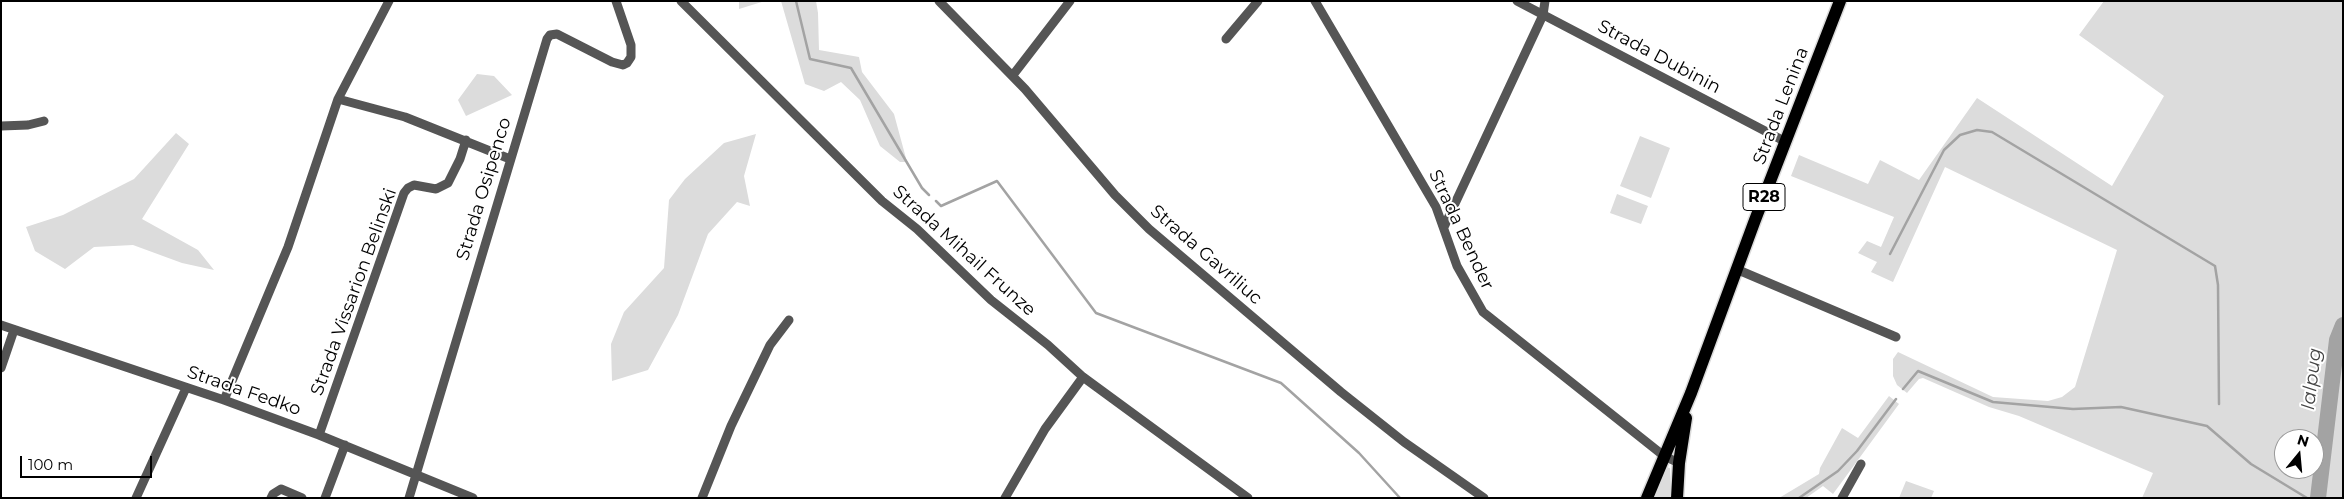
<!DOCTYPE html>
<style>
body{margin:0}
#map{position:relative;width:2344px;height:499px;overflow:hidden;background:#fff;font-family:Montserrat,sans-serif}
canvas{display:block}
.frame{position:absolute;inset:0;border:2px solid #000;pointer-events:none}
.north{position:absolute;left:2274px;top:429px;width:50px;height:50px;box-sizing:border-box;background:#fff;border:1px solid #999;border-radius:50%;rotate:17deg;font-size:14px;font-weight:700;line-height:20px;text-align:center;color:#000}
.north::after{content:'';display:block;margin:auto;width:18px;height:22px;background:#000;clip-path:polygon(50% 0,100% 100%,50% 72%,0 100%)}
.scale{position:absolute;left:20px;top:456px;width:132px;height:22px;box-sizing:border-box;border:2px solid #000;border-top:0;padding-left:6px;font-size:15px;line-height:18px;white-space:nowrap;color:#000;-webkit-text-stroke:4px #fff;paint-order:stroke}
</style>
<div id="map">
<canvas width="2344" height="499"></canvas>
<div class="frame"></div>
<div class="north">N</div>
<div class="scale">100 m</div>
</div>
<script>
const ctx = document.querySelector('canvas').getContext('2d');
ctx.lineJoin = 'round';
function fillPath(path, color) {
  ctx.fillStyle = color;
  ctx.fill(path, 'evenodd');
}
function poly(rows) {
  const path = new Path2D();
  for (const r of rows) {
    path.moveTo(r[0], r[1]);
    for (let i = 2; i < r.length; i += 2) path.lineTo(r[i], r[i + 1]);
  }
  return path;
}
function stroke(path, color, width, dash) {
  ctx.strokeStyle = color;
  ctx.lineWidth = width;
  ctx.lineCap = dash ? 'butt' : 'round';
  ctx.setLineDash(dash || []);
  ctx.stroke(path);
}
function write(font, color, halo, rows, align = 'center') {
  ctx.font = font + ' Montserrat,sans-serif';
  ctx.lineWidth = 4;
  ctx.setLineDash([]);
  ctx.textBaseline = 'middle';
  ctx.strokeStyle = halo;
  ctx.fillStyle = color;
  for (const [text, x, y, turn = 0] of rows) {
    ctx.save();
    ctx.translate(x, y);
    ctx.rotate((+turn || 0) * Math.PI / 180);
    ctx.textAlign = isNaN(turn) ? turn : align;
    if (halo) ctx.strokeText(text, 0, 0);
    ctx.fillText(text, 0, 0);
    ctx.restore();
  }
}
fillPath(poly([
 [739,1,765,1,739,9],
 [781,1,816,1,818,13,819,50,859,57,862,72,894,114,907,162,900,162,880,146,860,100,841,82,824,91,805,84],
 [2104,1,2343,1,2343,498,2142,498,2153,473,2019,416,1989,407,1923,378,1919,379,1907,393,1897,385,1893,376,1893,359,1898,352,1993,397,2048,401,2062,397,2075,387,2117,250,1945,167,1893,282,1871,272,1877,262,1858,253,1867,241,1881,247,1894,217,1791,176,1799,155,1868,184,1880,160,1919,180,1977,98,2112,186,2164,96,2079,35],
 [2284,439,2314,439,2314,469,2284,469],
 [477,74,494,76,512,95,466,116,458,100],
 [176,133,189,144,142,219,198,250,214,270,182,263,133,245,94,247,65,269,35,251,26,227,63,215,134,179],
 [756,134,744,176,750,206,737,202,708,234,678,315,648,370,612,381,611,344,624,312,664,268,669,200,685,179,724,143],
 [1640,136,1670,148,1651,198,1620,186],
 [1617,194,1648,206,1641,224,1610,213],
 [1889,396,1899,404,1833,494,1823,486,1806,498,1779,498,1819,474,1820,468,1842,428,1858,438],
 [1666,467,1670,468,1671,498,1654,497],
 [1906,481,1934,491,1931,498,1899,498]
]), '#dcdcdc');
stroke(poly([
 [796,1,810,59,851,68,922,188,929,195],
 [936,201,941,206,997,181,1096,313,1281,383,1359,453,1400,498],
 [1890,254,1944,150,1960,135,1977,130,1992,132,2215,266,2218,285,2219,404],
 [1903,389,1918,371,1993,402,2073,409,2121,407,2207,426,2251,464,2307,498],
 [1799,498,1838,471,1857,451,1896,399]
]), '#a3a3a3', 2.5);
stroke(poly([
 [2318,498,2337,340,2343,325]
]), '#a3a3a3', 16);
const primary = poly([
 [1647,498,1691,393,1755,220,1840,1],
 [1677,498,1679,463,1686,418]
]);
stroke(primary, '#dbdbdb', 15);
stroke(poly([
 [681,1,882,201,917,229,991,300,1048,345,1083,377,1248,498],
 [939,1,1025,89,1115,195,1149,229,1341,392,1404,442,1484,498],
 [1315,1,1436,207,1457,266,1483,312,1664,456,1679,463],
 [1517,1,1786,142],
 [1226,39,1258,1],
 [1013,75,1070,1],
 [338,99,405,117,510,159],
 [1,126,28,125,44,121],
 [1444,227,1543,15,1545,1],
 [1736,269,1896,337],
 [1,325,224,400,319,435,473,498],
 [1,368,14,330],
 [224,400,288,247,338,99,389,1],
 [319,435,404,193,408,188,414,185,436,189,448,183,460,159,466,140],
 [136,498,186,388],
 [271,498,273,494,281,489,302,498],
 [325,498,345,445],
 [409,498,547,39,550,35,557,34,612,62,623,65,627,63,631,57,631,45,616,1],
 [702,498,731,426,770,345,789,320],
 [1005,498,1045,429,1083,377],
 [1842,498,1861,464]
]), '#555', 9);
stroke(primary, '#000', 12);
for (const [x, y, w] of [
 [1764,197,42]
]) {
  const box = new Path2D();
  box.roundRect(x - w / 2, y - 13.5, w, 27, 4);
  ctx.fillStyle = '#fff';
  ctx.fill(box);
  stroke(box, '#000', 1);
}
write('bold 16px', '#000', null, [
 ["R28",1764,197]
]);
write('18px', '#000', '#fff', [
 ["Strada Dubinin",1659,57,28],
 ["Strada Lenina",1781,106,-69],
 ["Strada Osipenco",484,189,-73],
 ["Strada Bender",1461,230,65],
 ["Strada Mihail Frunze",964,251,42],
 ["Strada Gavriliuc",1206,255,41],
 ["Strada Vissarion Belinski",354,292,-70],
 ["Strada Fedko",244,391,19]
]);
write('italic 19px', '#444', '#fff', [
 ["Ialpug",2312,379,-83]
]);
</script>
